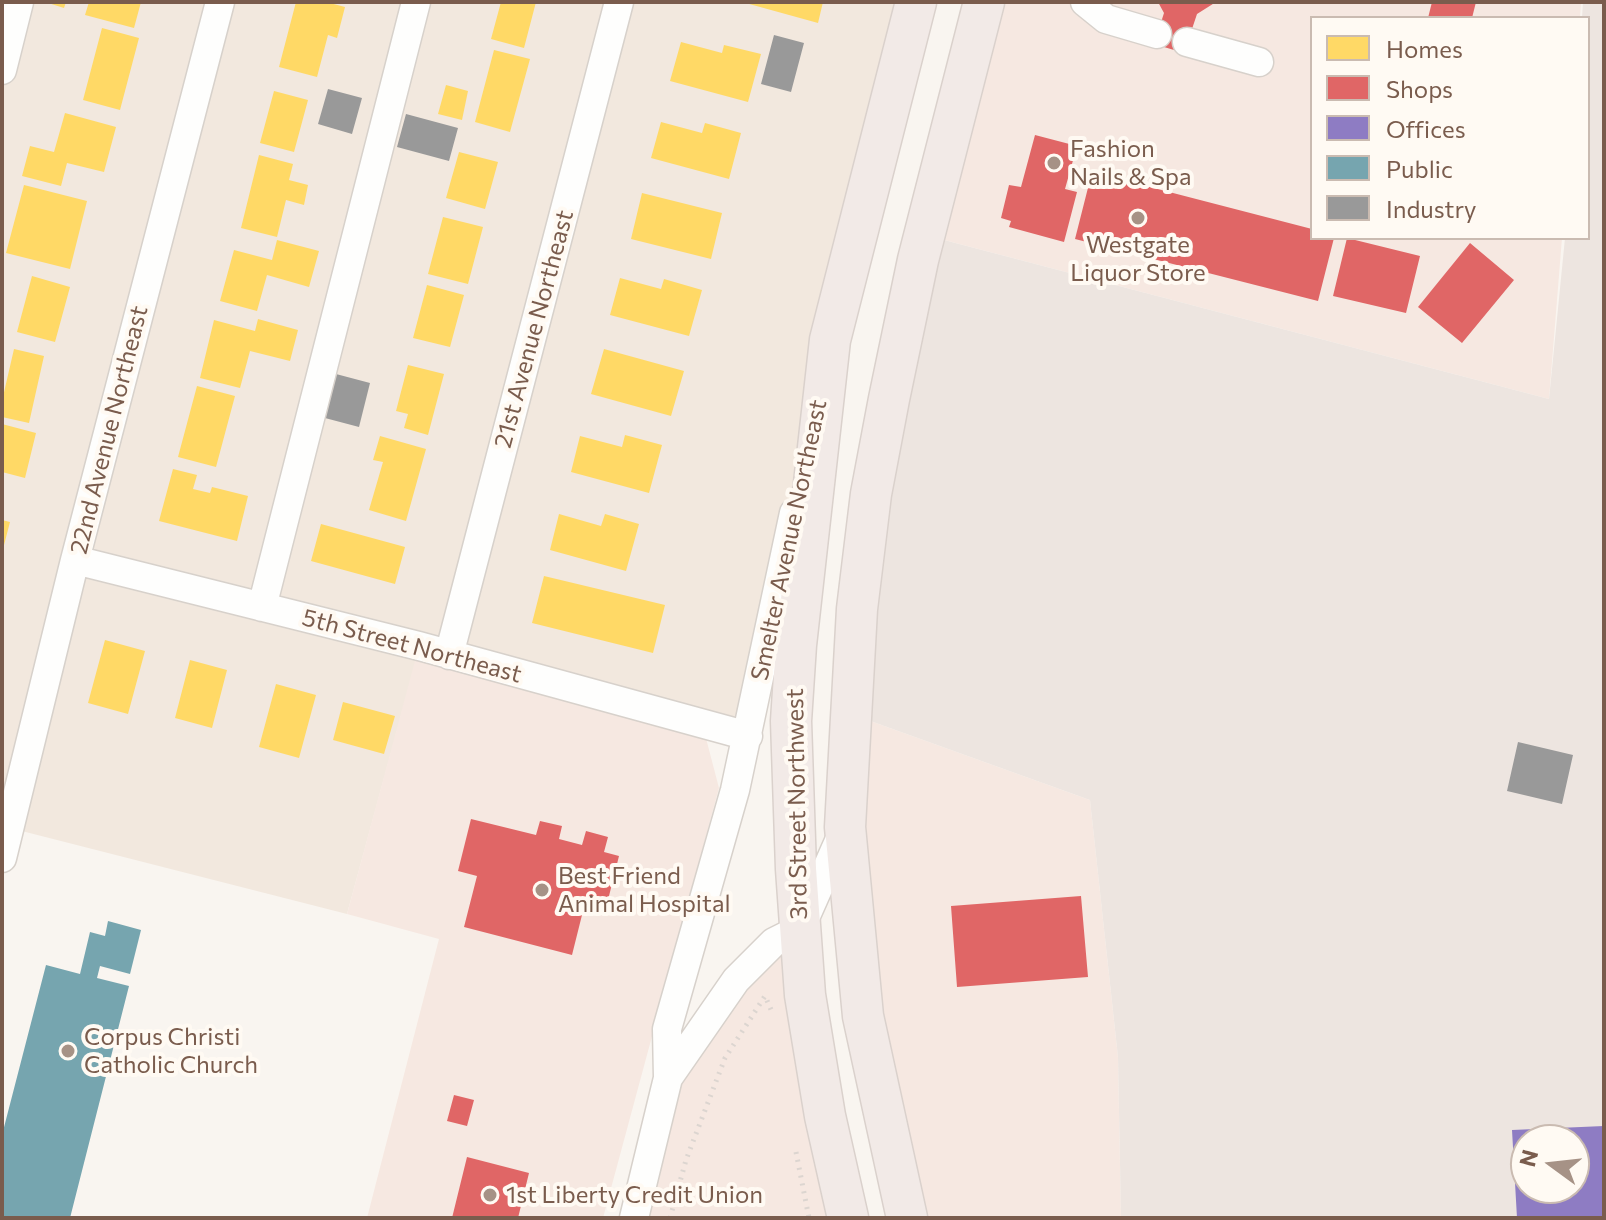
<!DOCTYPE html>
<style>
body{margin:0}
#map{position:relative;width:1606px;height:1220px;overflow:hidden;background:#f9f5f0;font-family:Commissioner,sans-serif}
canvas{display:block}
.frame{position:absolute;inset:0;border:4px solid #7a5c4d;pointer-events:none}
.legend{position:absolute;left:1310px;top:16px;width:280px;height:224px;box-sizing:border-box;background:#fffaf3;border:2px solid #cabbb1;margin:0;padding:10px 14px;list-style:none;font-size:24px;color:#7a5c4d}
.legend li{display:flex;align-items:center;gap:16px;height:40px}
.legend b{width:40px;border:2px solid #cabbb1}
.north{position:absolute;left:1510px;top:1124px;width:80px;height:80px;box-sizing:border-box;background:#fffaf3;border:2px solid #cabbb1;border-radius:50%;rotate:285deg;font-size:22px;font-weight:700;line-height:32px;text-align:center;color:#7a5c4d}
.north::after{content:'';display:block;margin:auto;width:28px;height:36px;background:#a69286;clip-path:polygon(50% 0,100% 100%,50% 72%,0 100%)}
</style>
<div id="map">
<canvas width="1606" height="1220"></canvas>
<div class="frame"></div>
<ul class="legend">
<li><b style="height:22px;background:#ffd966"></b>Homes</li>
<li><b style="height:22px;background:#e06666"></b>Shops</li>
<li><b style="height:22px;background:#8e7cc3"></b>Offices</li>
<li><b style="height:22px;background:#76a5af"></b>Public</li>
<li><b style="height:22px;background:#999"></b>Industry</li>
</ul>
<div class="north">N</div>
</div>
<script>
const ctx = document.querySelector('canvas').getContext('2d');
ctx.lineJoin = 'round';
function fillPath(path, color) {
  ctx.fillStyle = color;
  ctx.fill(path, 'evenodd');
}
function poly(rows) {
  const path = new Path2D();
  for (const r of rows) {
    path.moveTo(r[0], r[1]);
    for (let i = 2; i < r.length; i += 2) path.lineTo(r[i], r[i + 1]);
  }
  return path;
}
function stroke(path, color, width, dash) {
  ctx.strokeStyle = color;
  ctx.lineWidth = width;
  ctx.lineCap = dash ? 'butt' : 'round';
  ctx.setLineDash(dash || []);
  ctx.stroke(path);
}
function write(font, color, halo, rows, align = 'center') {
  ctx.font = font + ' Commissioner,sans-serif';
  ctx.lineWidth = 8;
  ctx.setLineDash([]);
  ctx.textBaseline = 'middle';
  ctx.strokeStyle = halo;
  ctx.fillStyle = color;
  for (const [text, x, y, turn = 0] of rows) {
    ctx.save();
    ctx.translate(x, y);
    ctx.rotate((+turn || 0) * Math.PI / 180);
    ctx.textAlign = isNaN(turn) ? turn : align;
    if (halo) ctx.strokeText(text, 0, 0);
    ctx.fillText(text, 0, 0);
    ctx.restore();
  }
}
fillPath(poly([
 [2,2,916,2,748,736,420,646,347,914,10,828,2,858]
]), '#f2e8de');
fillPath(poly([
 [984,2,1581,2,1580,18,1312,18,1312,238,1562,238,1549,399,925,235],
 [419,646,702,723,719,788,603,1218,367,1218,439,939,347,914],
 [851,714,1090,800,1118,1057,1121,1218,908,1218,863,1016],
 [800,929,848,1218,634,1218,668,1078,736,980]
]), '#f6e8e1');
fillPath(poly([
 [1583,2,1604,2,1604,1218,1121,1218,1118,1057,1090,800,851,714,925,235,1549,399,1565,238,1588,238,1588,18,1582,18],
 [1526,1140,1574,1140,1574,1188,1526,1188]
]), '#ede5e0');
fillPath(poly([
 [45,2,66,2,64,8],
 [89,2,141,2,134,28,85,15],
 [296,2,326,2,345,7,337,38,328,35,317,77,279,67],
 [501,2,536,2,524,48,491,39],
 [742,2,823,2,818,23],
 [102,28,139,38,120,110,83,100],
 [681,42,722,53,724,45,761,54,748,102,670,81],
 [494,50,530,59,510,132,475,122],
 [446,85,468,91,462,120,438,114],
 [274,91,308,100,294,152,260,143],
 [65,113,116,127,104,172,67,163,61,186,22,176,30,146,54,152],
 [661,122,702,133,705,123,741,133,729,179,651,158],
 [459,152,498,162,485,209,446,198],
 [259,155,293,164,289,180,308,185,304,205,286,200,277,237,241,228],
 [24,185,87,201,70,269,6,253],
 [642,193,722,213,711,259,631,239],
 [443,217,483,227,468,284,428,274],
 [277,240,319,251,309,287,267,275,257,311,220,301,234,250,272,260],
 [32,276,70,287,55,342,17,332],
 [620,278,661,289,664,279,702,290,689,336,610,315],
 [427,285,464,295,450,347,413,338],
 [258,319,298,330,290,361,250,351,240,388,200,378,214,320,255,331],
 [14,349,44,356,29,423,2,417,2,401],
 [604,349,684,371,671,416,591,394],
 [408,365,444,374,428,435,404,428,408,414,396,411],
 [197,386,235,396,216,467,178,457],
 [2,424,36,433,25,478,2,472],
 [625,435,662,445,649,493,571,472,580,436,622,447],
 [380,436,426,449,406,521,369,510,383,462,373,460],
 [173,469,197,475,193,489,210,493,212,487,248,496,237,541,159,521],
 [559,514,601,526,605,514,639,524,626,571,550,550],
 [2,520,10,522,3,549,2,549],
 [321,524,405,547,395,584,311,561],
 [544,576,665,605,653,653,532,623],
 [105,640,145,651,128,714,88,703],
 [190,660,227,670,212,728,175,718],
 [276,684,316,695,299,758,259,747],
 [343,702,395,716,384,754,333,740]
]), '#ffd966');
fillPath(poly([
 [1158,2,1216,2,1197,14,1184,53,1154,44,1164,13],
 [1432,2,1476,2,1472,18,1428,18],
 [1035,135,1077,146,1065,189,1077,192,1064,242,1009,227,1011,221,1001,218,1009,185,1021,187],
 [1092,172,1312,229,1312,238,1334,238,1318,301,1075,239],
 [1347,238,1420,256,1406,313,1333,296],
 [1470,243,1514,280,1462,343,1418,307],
 [471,819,536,835,540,821,562,826,559,839,582,845,586,831,608,837,604,852,619,856,606,908,585,903,572,955,464,927,477,876,458,871],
 [1081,896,1088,977,957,987,951,906],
 [454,1095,474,1100,467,1126,447,1121],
 [467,1157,529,1173,518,1218,452,1218]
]), '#e06666');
fillPath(poly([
 [1604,1126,1604,1218,1517,1218,1512,1130],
 [1526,1140,1574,1140,1574,1188,1526,1188]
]), '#8e7cc3');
fillPath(poly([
 [108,921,141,930,130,974,100,966,97,978,129,986,70,1218,2,1218,2,1135,46,965,80,974,90,932,105,936]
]), '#76a5af');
fillPath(poly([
 [774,35,804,43,791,92,761,84],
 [328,89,362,98,352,134,318,124],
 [406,114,458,128,449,161,397,147],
 [336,374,370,383,359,427,325,418],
 [1518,742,1573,755,1562,804,1507,791]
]), '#999');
const minor = poly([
 [1085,2,1106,19,1157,34],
 [1187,42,1259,62],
 [2,70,19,2],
 [75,560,419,646,748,736],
 [262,607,416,2],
 [449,655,619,2],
 [2,858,75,560,220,2],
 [668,1078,736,980,774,942,800,929,844,830],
 [634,1218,668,1078,667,1029,735,790,794,513]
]);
const highway = poly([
 [848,1218,825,1116,805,995,796,869,791,721,796,645,830,340,916,2],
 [907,1218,863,1016,845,827,857,609,871,494,889,399,918,260,984,2]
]);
stroke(minor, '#d7d1cb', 31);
stroke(highway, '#dad1cc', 43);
stroke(poly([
 [796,1152,809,1218],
 [670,1218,686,1160,725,1058,765,996,772,1012]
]), '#dcd5d0', 5, [2, 6]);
stroke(minor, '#fefefd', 28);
stroke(highway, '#f2eae7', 40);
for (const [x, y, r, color] of [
 [1054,163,8,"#a69286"],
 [1138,218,8,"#a69286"],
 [542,890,8,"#a69286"],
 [68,1051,8,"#a69286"],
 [490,1195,8,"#a69286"]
]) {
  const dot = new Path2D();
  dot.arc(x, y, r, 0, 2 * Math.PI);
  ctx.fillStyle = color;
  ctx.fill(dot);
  stroke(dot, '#fffaf3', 3);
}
write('24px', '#7a5c4d', '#fffaf3', [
 ["Fashion",1070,149],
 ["Nails & Spa",1070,177],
 ["Westgate",1138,245,"center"],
 ["Liquor Store",1138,273,"center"],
 ["Best Friend",558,876],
 ["Animal Hospital",558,904],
 ["Corpus Christi",84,1037],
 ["Catholic Church",84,1065],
 ["1st Liberty Credit Union",506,1195]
], 'left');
write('24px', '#7a5c4d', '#fffaf3', [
 ["21st Avenue Northeast",534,329,-75],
 ["22nd Avenue Northeast",109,430,-76],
 ["Smelter Avenue Northeast",789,540,-78],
 ["5th Street Northeast",412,646,15],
 ["3rd Street Northwest",797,804,-91]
]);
</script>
